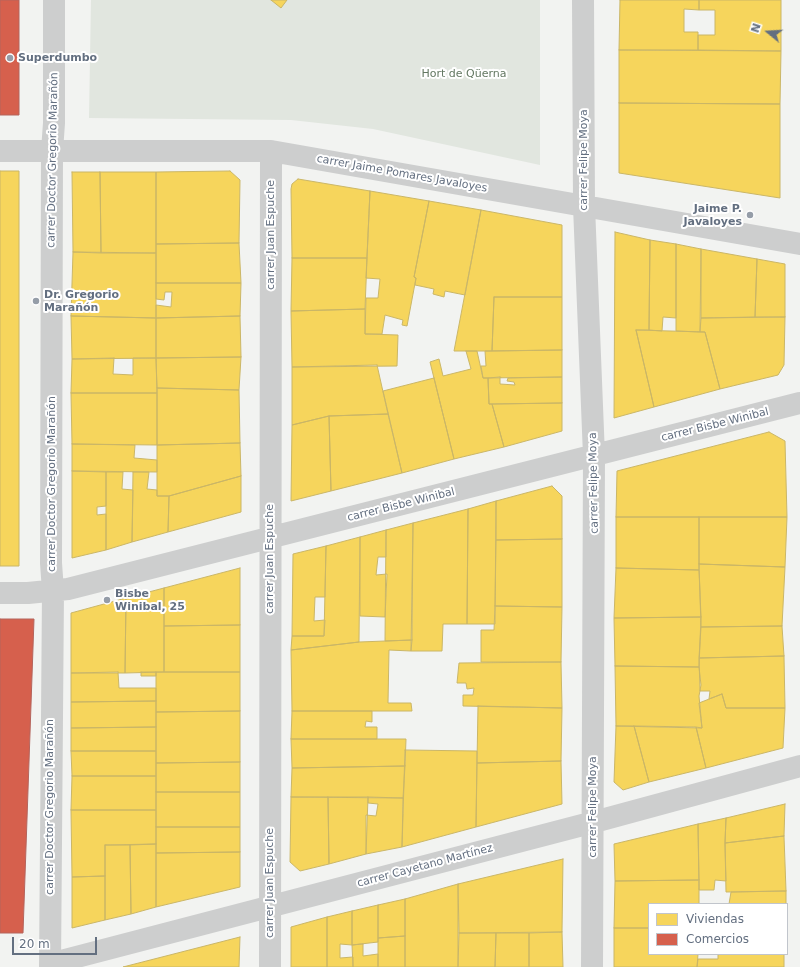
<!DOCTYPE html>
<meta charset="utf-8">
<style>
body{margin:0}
#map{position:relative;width:800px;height:967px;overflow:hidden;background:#f2f3f1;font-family:"DejaVu Sans",sans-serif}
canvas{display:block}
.legend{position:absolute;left:648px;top:903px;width:140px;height:52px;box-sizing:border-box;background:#fff;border:1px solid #c1c5cc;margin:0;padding:5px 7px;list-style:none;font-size:12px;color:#636f80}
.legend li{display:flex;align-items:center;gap:8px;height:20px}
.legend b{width:20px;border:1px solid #c1c5cc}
.north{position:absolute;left:748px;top:12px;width:40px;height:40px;-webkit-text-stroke:3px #fff;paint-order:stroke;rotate:288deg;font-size:11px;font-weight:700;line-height:16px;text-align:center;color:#636f80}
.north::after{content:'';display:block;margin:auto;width:14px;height:18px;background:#636f80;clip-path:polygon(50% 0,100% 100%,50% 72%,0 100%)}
.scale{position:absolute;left:12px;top:937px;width:85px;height:18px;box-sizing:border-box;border:2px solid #636f80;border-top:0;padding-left:5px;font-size:12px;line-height:14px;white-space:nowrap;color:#636f80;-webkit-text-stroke:3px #fff;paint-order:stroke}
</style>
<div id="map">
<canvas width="800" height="967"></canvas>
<ul class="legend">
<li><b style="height:11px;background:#f6d55c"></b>Viviendas</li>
<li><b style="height:11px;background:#d6604d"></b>Comercios</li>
</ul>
<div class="north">N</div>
<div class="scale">20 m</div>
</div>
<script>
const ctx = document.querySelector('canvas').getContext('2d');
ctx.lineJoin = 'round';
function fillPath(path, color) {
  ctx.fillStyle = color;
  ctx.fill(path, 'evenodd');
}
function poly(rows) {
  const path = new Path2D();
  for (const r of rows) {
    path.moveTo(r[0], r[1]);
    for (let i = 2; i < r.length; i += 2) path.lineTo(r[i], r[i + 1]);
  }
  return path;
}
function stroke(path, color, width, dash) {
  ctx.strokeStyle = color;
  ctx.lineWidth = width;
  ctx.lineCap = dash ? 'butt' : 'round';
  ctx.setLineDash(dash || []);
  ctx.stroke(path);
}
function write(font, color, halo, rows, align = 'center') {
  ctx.font = font + ' "DejaVu Sans",sans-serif';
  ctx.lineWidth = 4;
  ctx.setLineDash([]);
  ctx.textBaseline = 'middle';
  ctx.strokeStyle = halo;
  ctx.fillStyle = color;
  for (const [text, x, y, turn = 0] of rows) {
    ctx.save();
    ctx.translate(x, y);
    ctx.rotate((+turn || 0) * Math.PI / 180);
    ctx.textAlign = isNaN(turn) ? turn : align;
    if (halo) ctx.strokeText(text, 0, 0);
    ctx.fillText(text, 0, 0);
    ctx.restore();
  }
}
fillPath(poly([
 [91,0,540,0,540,165,373,129,291,120,89,118]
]), '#e1e6df');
const homes = poly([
 [271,0,287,0,281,8,271,0],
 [620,0,699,0,699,10,684,9,684,32,698,32,698,50,619,50,620,0],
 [699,0,781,0,781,51,698,50,698,35,715,35,715,10,699,10,699,0],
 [619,50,781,51,780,104,619,103,619,50],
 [619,103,780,104,780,198,619,173,619,103],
 [0,171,19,171,19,566,0,566,0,171],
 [230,171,240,180,239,243,156,244,156,172,230,171],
 [72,172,100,172,101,253,73,252,72,172],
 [100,172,156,172,156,253,101,253,100,172],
 [298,179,370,191,367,258,292,258,291,189,292,184,298,179],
 [370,191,429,201,414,277,416,278,407,326,402,325,403,320,385,315,382,334,365,334,366,298,378,298,380,279,366,278,370,191],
 [429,201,481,210,465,295,445,291,444,297,433,294,434,289,415,285,416,278,414,277,429,201],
 [481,210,562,225,562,297,494,297,492,351,454,351,481,210],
 [615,232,650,240,649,330,636,330,654,407,614,418,615,232],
 [650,240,676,244,676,318,663,317,662,331,649,330,650,240],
 [239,243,241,283,156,283,156,244,239,243],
 [676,244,701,249,700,332,676,331,676,244],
 [701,249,757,259,755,317,701,318,701,249],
 [73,252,156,253,156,318,71,316,73,252],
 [292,258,367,258,365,309,291,311,292,258],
 [757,259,785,264,785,317,755,317,757,259],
 [156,283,241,283,240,316,156,318,156,305,171,307,172,292,165,292,164,300,156,299,156,283],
 [494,297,562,297,562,350,492,351,494,297],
 [365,309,365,334,398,335,397,366,292,367,291,311,365,309],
 [71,316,156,318,156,358,72,359,71,316],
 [240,316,241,357,156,358,156,318,240,316],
 [785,317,784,365,778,375,720,389,705,332,700,332,701,318,785,317],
 [636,330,705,332,720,389,654,407,636,330],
 [562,350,562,377,483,378,481,366,486,366,485,351,562,350],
 [466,351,477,351,483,378,488,378,489,404,492,404,504,447,454,459,430,362,439,359,443,376,471,369,466,351],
 [241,357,239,390,157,388,156,358,241,357],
 [114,358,113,374,133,375,133,358,156,358,157,393,71,393,72,359,114,358],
 [377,365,388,414,329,416,292,425,292,367,377,365],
 [500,377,500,384,515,385,514,382,507,381,508,378,562,377,562,403,489,404,488,378,500,377],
 [434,378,454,459,402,473,383,391,434,378],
 [157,388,239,390,240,443,157,445,157,388],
 [71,393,157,393,157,445,72,444,71,393],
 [562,403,562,431,504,447,492,404,562,403],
 [388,414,402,473,331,491,329,416,388,414],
 [329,416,331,491,291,501,292,425,329,416],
 [769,432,785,441,787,517,616,517,617,471,769,432],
 [240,443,241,476,169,496,157,496,157,445,240,443],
 [72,444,135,445,134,458,157,460,157,472,72,471,72,444],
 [72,471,106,472,106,506,97,507,97,515,106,514,106,550,72,558,72,471],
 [106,472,123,472,122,489,133,490,132,542,106,550,106,472],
 [133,472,149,472,147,489,157,490,157,496,169,496,168,532,132,542,133,472],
 [241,476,241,512,168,532,169,496,241,476],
 [552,486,562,496,562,539,496,540,496,501,552,486],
 [496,501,495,624,467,624,468,509,496,501],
 [468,509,467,624,443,624,442,651,411,651,413,523,468,509],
 [616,517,699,517,699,570,616,568,616,517],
 [699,517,787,517,785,567,699,564,699,517],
 [413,523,412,640,385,641,386,530,413,523],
 [386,530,386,557,378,557,376,575,387,574,385,617,360,616,360,537,386,530],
 [360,537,359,642,291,650,292,636,324,636,326,546,360,537],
 [562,539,562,607,495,606,496,540,562,539],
 [326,546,325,597,315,597,314,621,325,620,324,636,292,636,293,554,326,546],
 [699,564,785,567,782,626,701,627,699,564],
 [240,568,240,625,164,626,164,588,240,568],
 [616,568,699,570,701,617,614,618,616,568],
 [164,588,164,672,125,673,126,598,164,588],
 [126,598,125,673,71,673,71,613,126,598],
 [495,606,562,607,561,662,481,662,481,630,494,630,495,606],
 [701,617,699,667,615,666,614,618,701,617],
 [240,625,240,672,164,672,164,626,240,625],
 [782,626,784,656,699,658,701,627,782,626],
 [412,640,411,651,389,650,388,703,411,703,412,711,292,711,291,650,359,642,412,640],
 [784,656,785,708,726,708,722,694,709,699,710,691,700,691,699,658,784,656],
 [561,662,562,708,463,706,463,695,473,695,474,688,467,689,466,683,457,683,459,663,561,662],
 [615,666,699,667,701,685,699,696,702,728,616,726,615,666],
 [118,672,119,688,156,688,156,701,71,702,71,673,118,672],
 [141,672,156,672,156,676,141,676,141,672],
 [156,672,240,672,240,711,156,712,156,672],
 [722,694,726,708,785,708,783,748,706,768,696,727,702,728,699,703,722,694],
 [156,701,156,727,71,728,71,702,156,701],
 [478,706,562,708,561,761,477,763,478,706],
 [240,711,240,762,156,763,156,712,240,711],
 [292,711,372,711,372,722,366,721,365,727,377,727,377,739,291,739,292,711],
 [616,726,634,726,649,782,623,790,614,782,616,726],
 [634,726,696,727,706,768,649,782,634,726],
 [156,727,156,751,71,751,71,728,156,727],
 [291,739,406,739,405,766,292,768,291,739],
 [405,750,477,751,476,827,402,847,405,750],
 [71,751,156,751,156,776,72,776,71,751],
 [561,761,562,804,476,827,477,763,561,761],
 [240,762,240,792,156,792,156,763,240,762],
 [405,766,403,798,291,797,292,768,405,766],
 [72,776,156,776,156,810,71,810,72,776],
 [156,792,240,792,240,827,156,827,156,792],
 [291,797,328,797,329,864,300,871,290,862,291,797],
 [328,797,368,797,366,854,329,864,328,797],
 [368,797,403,798,402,847,366,854,366,815,376,816,378,804,368,803,368,797],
 [785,804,784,836,725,843,726,818,785,804],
 [71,810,156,810,156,844,105,845,105,876,72,877,71,810],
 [726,818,725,843,726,881,715,880,714,890,699,890,698,824,726,818],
 [698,824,699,880,615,881,614,844,698,824],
 [156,827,240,827,240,852,156,853,156,827],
 [784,836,786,891,726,892,725,843,784,836],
 [156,844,156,907,131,914,130,845,156,844],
 [105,845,130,845,131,914,105,920,105,845],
 [240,852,240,887,156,907,156,853,240,852],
 [563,859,562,932,459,933,458,884,563,859],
 [105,876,105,920,72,928,72,877,105,876],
 [699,880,699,904,649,904,649,928,614,928,615,881,699,880],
 [458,884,458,967,405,967,405,899,458,884],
 [786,891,786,904,724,904,729,904,731,892,786,891],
 [405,899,405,936,378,938,378,905,405,899],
 [378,905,378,942,352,945,352,911,378,905],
 [352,911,352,945,340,944,340,958,353,957,353,967,327,967,327,917,352,911],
 [327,917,327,967,291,967,291,927,327,917],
 [614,928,649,928,649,954,698,954,697,967,614,967,614,928],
 [562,932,563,967,529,967,529,933,562,932],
 [459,933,496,933,495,967,458,967,459,933],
 [496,933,529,933,529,967,495,967,496,933],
 [405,936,405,967,378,967,378,938,405,936],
 [240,937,239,967,123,967,240,937],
 [363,944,363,956,378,954,378,967,353,967,352,945,363,944],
 [718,954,784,954,784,967,697,967,698,959,718,959,718,954]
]);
fillPath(homes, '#f6d55c');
stroke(homes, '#cab667', 1);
const shops = poly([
 [0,0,19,0,19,115,0,115,0,0],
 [0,619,34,619,23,933,0,933,0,619]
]);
fillPath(shops, '#d6604d');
stroke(shops, '#b4645c', 1);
stroke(poly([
 [583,0,584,206,594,456,592,967],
 [0,151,271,151,800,244],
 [0,593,28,593,68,589,800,403],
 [50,964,594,822,800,766],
 [50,967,53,591,51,563,52,151,54,123,54,0],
 [270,967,271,151]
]), '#cdcece', 22);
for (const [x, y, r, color] of [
 [10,58,4,"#959da8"],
 [750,215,4,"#959da8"],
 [36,301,4,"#959da8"],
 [107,600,4,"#959da8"]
]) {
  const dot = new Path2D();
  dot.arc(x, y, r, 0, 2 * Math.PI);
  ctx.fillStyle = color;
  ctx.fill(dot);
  stroke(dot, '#fff', 1.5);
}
write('bold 11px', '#636f80', '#fff', [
 ["Superdumbo",18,58],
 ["Jaime P.",742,209,"right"],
 ["Javaloyes",742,222,"right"],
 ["Dr. Gregorio",44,295],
 ["Marañón",44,308],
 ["Bisbe",115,594],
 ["Winibal, 25",115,607]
], 'left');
write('11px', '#637862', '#fff', [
 ["Hort de Qüerna",464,74]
]);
write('11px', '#636f80', '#fff', [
 ["carrer Doctor Gregorio Marañón",53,160,-89],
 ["carrer Felipe Moya",584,160,-90],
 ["carrer Jaime Pomares Javaloyes",402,174,10],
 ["carrer Juan Espuche",271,235,-90],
 ["carrer Bisbe Winibal",715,425,-14],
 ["carrer Felipe Moya",594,483,-91],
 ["carrer Doctor Gregorio Marañón",52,484,-90],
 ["carrer Bisbe Winibal",401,505,-14],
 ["carrer Juan Espuche",270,559,-90],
 ["carrer Doctor Gregorio Marañón",50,807,-90],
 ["carrer Felipe Moya",593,807,-90],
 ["carrer Cayetano Martínez",425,866,-15],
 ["carrer Juan Espuche",270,883,-90]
]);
</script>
